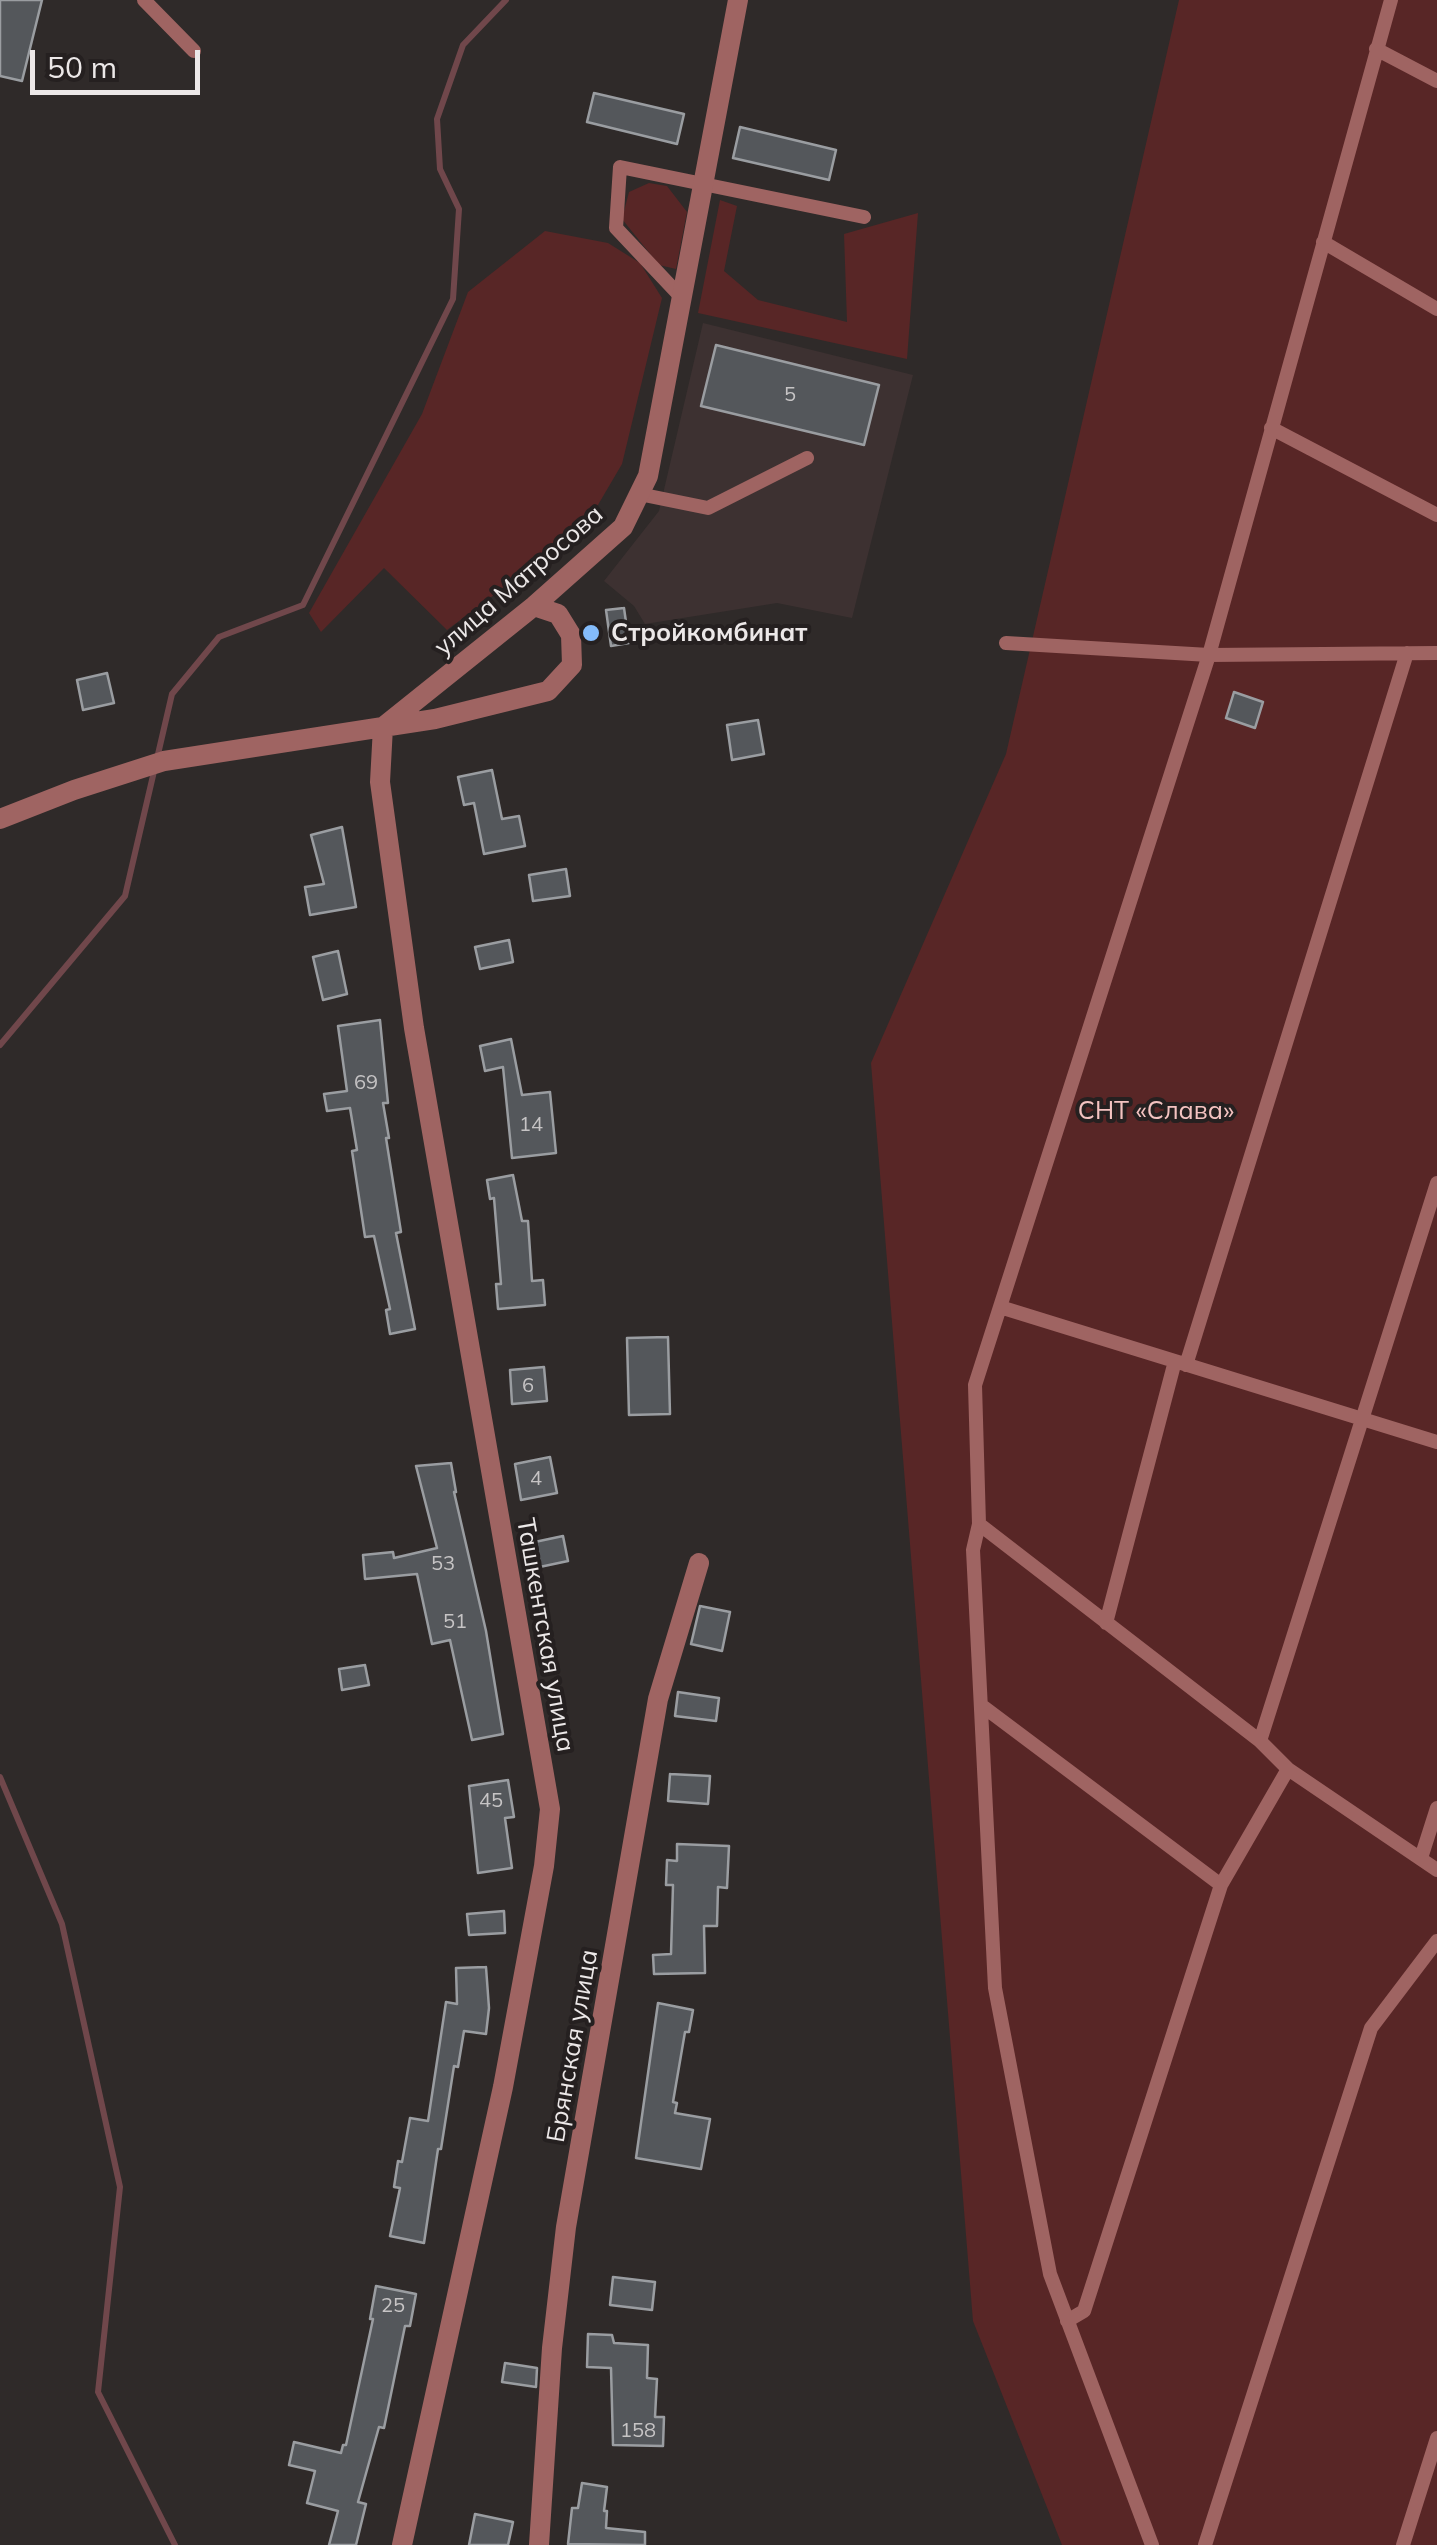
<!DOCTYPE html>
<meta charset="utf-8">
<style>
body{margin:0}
#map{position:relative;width:1437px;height:2545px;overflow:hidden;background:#2f2a29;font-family:Mulish,sans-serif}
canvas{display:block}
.scale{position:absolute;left:30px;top:50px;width:170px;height:45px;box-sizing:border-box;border:5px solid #ece8e8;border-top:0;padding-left:12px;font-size:30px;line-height:35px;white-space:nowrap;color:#ece8e8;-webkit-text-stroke:8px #252020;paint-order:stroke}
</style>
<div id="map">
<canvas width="1437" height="2545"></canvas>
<div class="scale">50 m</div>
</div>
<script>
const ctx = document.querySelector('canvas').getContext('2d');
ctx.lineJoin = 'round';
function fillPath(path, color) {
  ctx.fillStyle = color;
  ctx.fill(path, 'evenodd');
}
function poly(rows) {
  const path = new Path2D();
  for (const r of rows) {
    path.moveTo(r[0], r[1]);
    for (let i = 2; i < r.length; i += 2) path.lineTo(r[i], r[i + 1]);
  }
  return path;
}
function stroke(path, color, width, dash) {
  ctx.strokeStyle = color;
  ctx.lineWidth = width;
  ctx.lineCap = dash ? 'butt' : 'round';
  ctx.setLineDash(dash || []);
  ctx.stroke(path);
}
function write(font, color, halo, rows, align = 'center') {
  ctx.font = font + ' Mulish,sans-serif';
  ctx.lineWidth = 8;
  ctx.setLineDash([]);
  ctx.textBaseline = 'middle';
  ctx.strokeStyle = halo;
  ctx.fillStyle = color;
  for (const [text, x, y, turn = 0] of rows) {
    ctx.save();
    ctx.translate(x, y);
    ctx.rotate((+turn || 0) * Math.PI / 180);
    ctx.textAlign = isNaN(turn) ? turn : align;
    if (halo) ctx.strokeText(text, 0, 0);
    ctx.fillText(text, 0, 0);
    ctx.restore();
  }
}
fillPath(poly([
 [703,323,913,375,852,618,777,603,645,624,634,606,604,581,659,511]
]), '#3d3131');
fillPath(poly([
 [1179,0,1437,0,1437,2545,1062,2545,973,2321,871,1063,1006,754],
 [649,183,667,186,687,212,676,269,659,265,622,219,629,192],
 [720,200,737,206,724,271,758,300,847,322,844,234,918,213,907,359,698,313],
 [545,231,608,243,640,263,662,298,622,464,585,527,447,630,384,568,321,632,309,613,422,414,468,292]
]), '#582626');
stroke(poly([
 [0,1045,125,896,172,694,219,637,303,605,453,299,459,209,440,169,437,119,463,45,506,0],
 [0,1777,62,1924,120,2187,98,2392,175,2545]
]), '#70474b', 6);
const building = poly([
 [0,0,42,0,22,81,0,76,0,0],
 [594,93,684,114,677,144,587,122,594,93],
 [740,127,836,150,829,180,733,158,740,127],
 [716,345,879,385,864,445,701,406,716,345],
 [624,608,629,643,611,646,606,610,624,608],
 [107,673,114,703,83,710,77,680,107,673],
 [1234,692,1263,702,1255,728,1226,718,1234,692],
 [758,720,764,754,732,760,727,725,758,720],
 [492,770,502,819,519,816,525,846,484,854,474,803,464,805,458,777,492,770],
 [342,827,356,907,310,915,305,887,324,884,311,835,342,827],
 [566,869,570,896,533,901,529,875,566,869],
 [509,940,513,962,480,969,475,947,509,940],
 [338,951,347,994,323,1000,313,957,338,951],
 [380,1020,388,1103,383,1103,389,1138,386,1138,401,1232,396,1233,415,1329,390,1334,386,1310,390,1309,374,1236,365,1237,352,1151,357,1150,350,1108,327,1111,324,1094,347,1091,338,1026,380,1020],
 [511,1039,522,1095,550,1092,556,1153,512,1158,503,1067,485,1071,480,1046,511,1039],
 [513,1175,522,1221,528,1221,532,1281,543,1280,545,1305,498,1309,496,1284,501,1284,494,1198,490,1199,487,1180,513,1175],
 [668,1337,670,1414,629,1415,627,1338,668,1337],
 [544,1367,547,1401,512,1404,510,1370,544,1367],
 [550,1457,557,1493,521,1500,515,1464,550,1457],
 [451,1463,456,1492,454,1492,486,1631,503,1734,472,1740,450,1640,432,1644,417,1574,365,1579,363,1555,393,1552,394,1558,437,1548,416,1466,451,1463],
 [563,1536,568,1561,535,1568,530,1543,563,1536],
 [700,1606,730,1612,722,1651,691,1644,700,1606],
 [365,1665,369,1685,342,1690,339,1669,365,1665],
 [678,1692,719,1698,716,1721,675,1716,678,1692],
 [670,1774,710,1776,708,1804,668,1801,670,1774],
 [508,1780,514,1817,505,1818,512,1868,478,1873,469,1786,508,1780],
 [677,1844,729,1846,727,1888,718,1887,717,1926,704,1926,705,1973,654,1974,653,1955,671,1954,673,1885,666,1885,667,1860,677,1861,677,1844],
 [504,1911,505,1933,469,1935,467,1914,504,1911],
 [486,1967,489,2008,486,2034,464,2031,458,2067,454,2066,441,2149,438,2149,424,2243,390,2236,400,2188,394,2187,398,2161,402,2162,410,2118,428,2121,446,2002,457,2004,456,1968,486,1967],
 [658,2003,693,2010,689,2032,685,2032,673,2102,677,2103,675,2113,710,2119,701,2169,636,2158,658,2003],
 [613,2277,655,2282,652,2310,610,2305,613,2277],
 [376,2286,416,2294,410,2326,405,2326,384,2428,379,2427,358,2502,366,2504,356,2545,329,2545,338,2511,307,2503,315,2471,289,2465,294,2442,341,2453,343,2445,346,2445,373,2319,370,2319,376,2286],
 [588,2334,612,2335,614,2343,648,2345,647,2378,657,2379,655,2417,664,2417,663,2446,613,2445,611,2368,587,2367,588,2334],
 [505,2363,537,2368,536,2387,502,2382,505,2363],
 [582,2483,607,2487,604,2511,607,2511,606,2528,645,2532,645,2545,568,2544,572,2508,578,2508,582,2483],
 [475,2514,513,2522,508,2545,469,2545,475,2514]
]);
fillPath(building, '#54575b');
stroke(building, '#9a9da1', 2.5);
stroke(poly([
 [144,0,194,51],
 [1391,0,1209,655,975,1385,979,1524,1260,1741,1288,1769,1437,1870],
 [1376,49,1437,81],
 [1323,242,1437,309],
 [682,298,616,228,620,167,864,217],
 [1271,428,1437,515],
 [639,494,708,508,807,458],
 [1006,643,1209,655,1437,653],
 [1000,1307,1437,1442],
 [1186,1365,1407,653],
 [979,1524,973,1550,995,1988,1050,2274,1152,2545],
 [1106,1623,1175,1361],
 [981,1705,1221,1885],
 [1260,1741,1437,1183],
 [1421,1858,1437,1808],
 [1067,2321,1084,2311,1221,1885,1288,1769],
 [1205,2545,1371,2028,1437,1941],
 [1403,2545,1437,2438]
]), '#9f6462', 14);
stroke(poly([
 [0,819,74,790,164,761,383,727,534,606,623,527,648,476,738,0],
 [402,2545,503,2087,544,1866,550,1809,414,1028,380,782,383,727,435,719,548,691,572,665,571,635,558,614,534,606],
 [539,2545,552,2348,566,2227,658,1699,699,1563]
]), '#9f6462', 20);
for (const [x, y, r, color] of [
 [591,633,10,"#84bcfb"]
]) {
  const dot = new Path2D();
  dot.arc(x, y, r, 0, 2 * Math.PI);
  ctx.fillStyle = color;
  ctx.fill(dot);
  stroke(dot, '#252020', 4);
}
write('20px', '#c6c4c5', null, [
 ["5",790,395],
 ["69",366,1083],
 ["14",531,1125],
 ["6",528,1386],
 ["4",536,1479],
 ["53",443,1564],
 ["51",455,1622],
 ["45",491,1801],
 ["25",393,2306],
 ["158",638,2431]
]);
write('25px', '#ece8e8', '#252020', [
 ["улица Матросова",519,581,-41],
 ["Ташкентская улица",545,1635,80],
 ["Брянская улица",573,2046,-80]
]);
write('bold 25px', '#ece8e8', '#252020', [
 ["Стройкомбинат",611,633]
], 'left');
write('25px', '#f4c3c1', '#252020', [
 ["СНТ «Слава»",1156,1111]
]);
</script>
